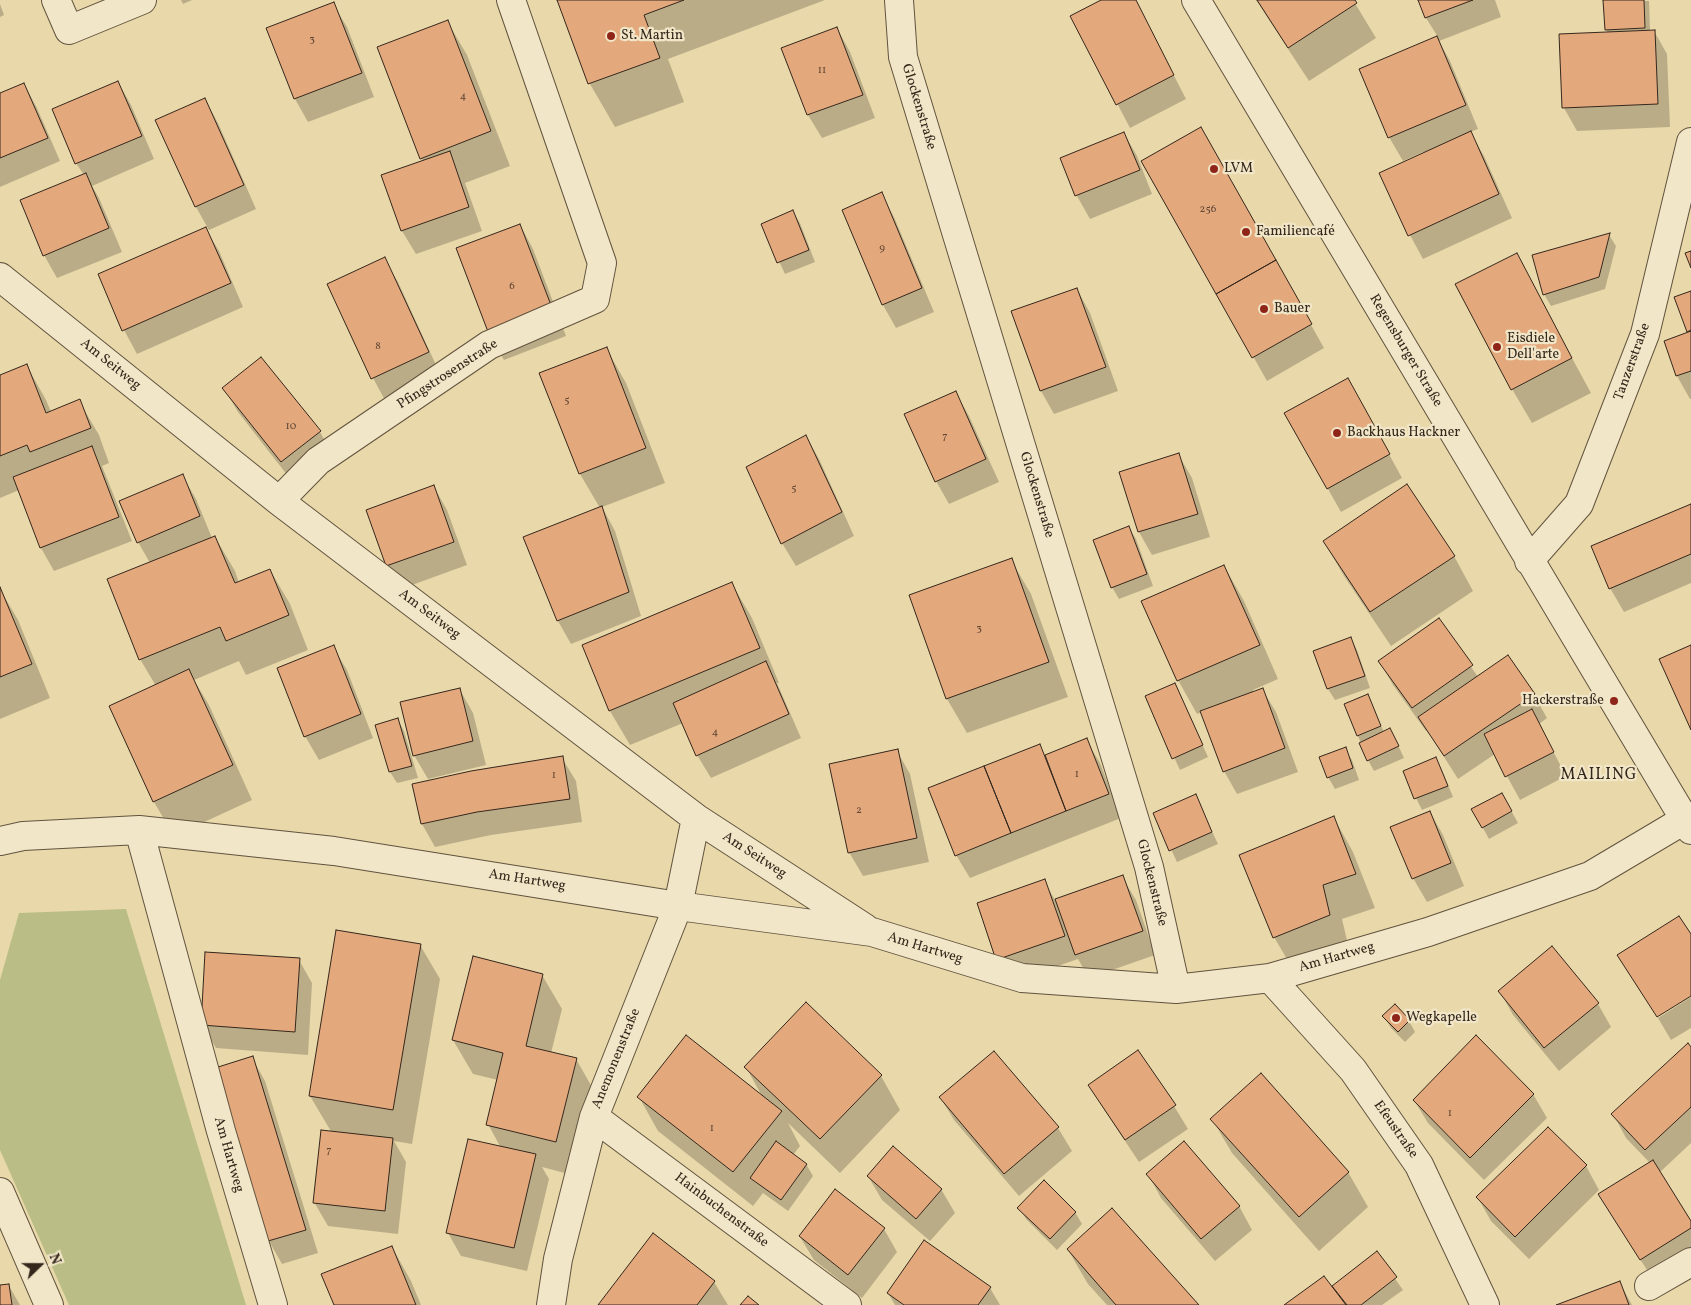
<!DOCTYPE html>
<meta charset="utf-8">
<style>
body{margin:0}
#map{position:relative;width:1691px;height:1305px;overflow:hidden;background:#e9d8a9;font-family:Vollkorn,serif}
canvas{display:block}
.north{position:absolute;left:15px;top:1240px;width:50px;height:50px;-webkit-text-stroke:4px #f1e6c7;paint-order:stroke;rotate:68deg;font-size:14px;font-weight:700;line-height:20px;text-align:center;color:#34271c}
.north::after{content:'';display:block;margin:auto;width:18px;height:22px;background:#34271c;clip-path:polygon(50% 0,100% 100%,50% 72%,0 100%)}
</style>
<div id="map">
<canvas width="1691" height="1305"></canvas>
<div class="north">N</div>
</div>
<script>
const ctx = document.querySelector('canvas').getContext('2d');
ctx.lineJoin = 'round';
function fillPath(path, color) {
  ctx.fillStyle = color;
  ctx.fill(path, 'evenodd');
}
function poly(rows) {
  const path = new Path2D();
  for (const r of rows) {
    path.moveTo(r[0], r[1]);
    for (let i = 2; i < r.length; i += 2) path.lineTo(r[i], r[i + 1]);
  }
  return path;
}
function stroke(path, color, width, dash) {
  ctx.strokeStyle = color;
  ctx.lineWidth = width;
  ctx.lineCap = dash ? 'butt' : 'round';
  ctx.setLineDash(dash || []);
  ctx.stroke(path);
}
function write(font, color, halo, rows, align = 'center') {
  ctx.font = font + ' Vollkorn,serif';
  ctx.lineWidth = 4.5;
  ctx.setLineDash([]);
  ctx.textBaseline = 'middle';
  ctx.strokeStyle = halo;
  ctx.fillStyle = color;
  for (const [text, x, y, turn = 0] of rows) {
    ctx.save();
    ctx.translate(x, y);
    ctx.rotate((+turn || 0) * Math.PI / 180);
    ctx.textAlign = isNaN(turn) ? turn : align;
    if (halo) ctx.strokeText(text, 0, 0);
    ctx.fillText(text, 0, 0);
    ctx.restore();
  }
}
fillPath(poly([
 [126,909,246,1305,69,1305,0,1150,0,980,19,913]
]), '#babe86');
fillPath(poly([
 [181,0,192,0,183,4],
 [558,0,825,0,668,59,684,102,615,127,590,84],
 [1104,0,1135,0,1186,99,1130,128,1072,17],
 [1256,0,1353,0,1376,38,1309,81],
 [1420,0,1495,0,1501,17,1439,41,1450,61,1478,129,1470,132,1484,156,1512,218,1423,259,1410,235,1381,174,1424,154,1423,152,1403,161,1389,137,1360,69,1438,37,1426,18],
 [1604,0,1649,1,1650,31,1654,31,1667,54,1670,127,1577,131,1564,108,1608,33,1606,29],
 [0,4,4,15,0,17],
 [333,4,347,27,374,97,308,122,295,99,268,29],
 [447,21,467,55,510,166,465,183,482,231,416,254,402,231,383,176,423,162,421,158],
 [837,28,850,52,875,118,822,138,808,115,783,49],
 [118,82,131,105,154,159,92,186,99,198,122,252,57,278,44,255,84,175,76,163],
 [24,84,37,108,60,161,0,187,0,94],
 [205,99,218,123,256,209,209,230,196,207,157,121],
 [1124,133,1137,156,1152,194,1090,219,1077,196,1061,158],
 [1143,161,1220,163,1324,348,1267,381],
 [881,194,894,217,934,312,896,328,883,305],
 [793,212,800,223,815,262,785,274,762,225],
 [520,225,533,249,566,336,504,360,491,337],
 [205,228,219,251,243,307,137,354,124,330,99,274],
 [1609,235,1616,246,1605,289,1551,306,1544,294],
 [1516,255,1591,393,1532,423,1512,389],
 [384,259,398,282,441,376,386,402,373,378,329,284],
 [1077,289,1090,313,1118,391,1054,414,1041,391],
 [1691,292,1691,399,1690,399,1677,376,1689,333,1676,297],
 [606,348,626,383,665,483,602,507,615,531,641,616,571,644,558,621,524,538,600,508,580,474],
 [261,359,320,432,333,455,295,485,238,412,224,388],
 [27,366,46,400,51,412,79,401,99,435,109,463,102,466,132,541,54,571,41,548,19,490,0,498,0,376],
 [956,393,969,416,999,482,949,504,936,481],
 [1361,403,1402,478,1341,512,1328,489],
 [806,436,819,459,854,536,796,566,782,543],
 [1178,454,1192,478,1210,537,1152,555,1139,532,1121,472],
 [182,475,196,499,212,538,215,537,235,571,239,583,270,570,290,604,308,650,246,675,239,661,194,680,209,705,252,800,174,836,154,802,110,707,156,686,140,659,150,563,138,542],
 [434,487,447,510,467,565,401,589,387,565],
 [1691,505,1691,583,1624,612,1610,588],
 [1129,528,1136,539,1153,586,1119,599,1112,587],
 [1324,542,1454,556,1473,591,1391,646,1344,576],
 [1011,560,1031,594,1068,697,967,733,947,699,910,596],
 [1224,566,1244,601,1278,679,1253,690,1254,692,1262,689,1276,712,1298,772,1237,794,1224,771,1202,712,1197,714,1178,680],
 [732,584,752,618,779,683,777,683,801,738,711,778,697,755,683,723,630,745,610,711,583,646],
 [0,589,18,620,50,698,0,719],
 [1439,620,1478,677,1534,695,1547,718,1539,724,1566,776,1520,800,1495,754,1458,779,1427,730,1426,731,1393,685,1380,662],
 [1351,639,1357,650,1370,688,1335,700,1328,689,1315,651],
 [333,647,347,670,373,738,319,760,305,736],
 [1175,684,1208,757,1180,770,1146,697],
 [460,690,473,713,486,765,428,779,414,755],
 [1367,696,1384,732,1396,741,1404,758,1374,771,1368,760,1345,705],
 [398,720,404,731,418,778,397,783,390,772,377,725],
 [1086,740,1100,763,1121,818,970,878,956,855,1039,745,1045,756],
 [1345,749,1352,760,1359,780,1335,789,1328,777],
 [897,751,910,774,929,862,863,876,849,852],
 [562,758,576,781,582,822,491,835,435,847,422,824],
 [1436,759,1442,770,1453,797,1422,810,1416,798,1405,771],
 [1502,794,1518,823,1489,839,1473,810],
 [1195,795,1218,844,1177,862,1154,813],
 [1430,812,1443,835,1464,886,1427,902,1413,878],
 [1334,818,1353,852,1375,908,1342,919,1349,949,1294,971,1274,937],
 [1122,877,1136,900,1155,955,1089,978,1078,959,1011,982,998,959,1044,881,1055,900],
 [420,945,440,979,412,1144,394,1141,406,1162,398,1234,328,1226,314,1202,332,1133,310,1096],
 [299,960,312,983,308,1055,216,1048,202,1025],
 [542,975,562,1009,551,1053,576,1059,596,1094,576,1176,542,1167,549,1179,527,1271,461,1256,448,1233,501,1148,488,1124,498,1080,473,1074,453,1040],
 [1500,992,1598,1004,1611,1027,1559,1071,1513,1015],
 [1691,997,1691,1028,1671,1040,1658,1018],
 [1384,1016,1409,1021,1415,1032,1405,1042,1391,1028],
 [1691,1049,1691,1143,1659,1173,1691,1224,1691,1259,1655,1282,1613,1218,1650,1163,1626,1138,1613,1114],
 [993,1052,1058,1128,1072,1151,1019,1196,954,1120,940,1097],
 [252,1058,265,1081,318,1253,282,1264,269,1241,216,1069],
 [746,1067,881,1076,900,1110,840,1173,788,1123,800,1146,793,1155,806,1164,813,1176,788,1211,763,1193,753,1206,658,1131,639,1097,763,1098],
 [1090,1085,1174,1106,1188,1129,1139,1162,1103,1108],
 [1533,1094,1547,1118,1484,1180,1428,1123,1414,1100],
 [1212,1119,1348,1172,1368,1207,1319,1251,1232,1153],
 [1586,1166,1599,1190,1529,1259,1491,1221,1478,1198],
 [1148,1174,1239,1206,1252,1230,1215,1261,1161,1198],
 [868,1176,941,1189,955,1213,930,1241,882,1200],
 [1019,1208,1075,1212,1082,1224,1057,1250,1026,1219],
 [884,1229,897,1252,862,1298,814,1260,800,1237],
 [653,1235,714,1282,728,1305,600,1305],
 [392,1247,411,1281,421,1305,335,1305],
 [1068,1250,1197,1305,1107,1305,1088,1284],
 [1377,1253,1403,1290,1382,1305,1286,1305,1338,1297,1340,1296,1334,1286],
 [1620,1283,1632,1305,1560,1305],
 [9,1286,20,1305,0,1305,0,1287],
 [990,1288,1000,1305,895,1305,888,1293]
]), '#0003');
const building = poly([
 [557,0,684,0,644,15,660,58,588,84,557,0],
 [1101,0,1136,0,1174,75,1116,105,1070,16,1101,0],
 [1257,0,1355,0,1357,3,1288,48,1257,0],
 [1418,0,1473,0,1425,18,1418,0],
 [1603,0,1644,0,1645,28,1605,30,1603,0],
 [334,2,362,73,294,99,266,28,334,2],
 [448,20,491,131,420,159,377,47,448,20],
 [837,27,863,95,807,115,781,48,837,27],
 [1655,30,1658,104,1562,108,1559,34,1655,30],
 [1437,36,1466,105,1388,138,1359,69,1437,36],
 [118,81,142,136,75,164,52,109,118,81],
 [24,83,48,138,0,158,0,93,24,83],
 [205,98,244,185,195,207,155,120,205,98],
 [1201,127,1276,260,1216,294,1141,161,1201,127],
 [1471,131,1499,194,1408,236,1379,173,1471,131],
 [1124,132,1140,170,1075,196,1060,158,1124,132],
 [450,151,469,207,401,231,381,175,450,151],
 [86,173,109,228,43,256,20,200,86,173],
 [882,192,922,288,882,305,842,210,882,192],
 [793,210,809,250,777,263,761,224,793,210],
 [520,224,554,313,490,337,456,248,520,224],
 [206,227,231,283,122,331,98,274,206,227],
 [1610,233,1599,277,1543,295,1532,255,1610,233],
 [1691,251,1691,268,1685,253,1691,251],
 [1517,253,1572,358,1511,390,1455,284,1517,253],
 [385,257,429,352,371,379,327,284,385,257],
 [1276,260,1312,324,1252,358,1216,294,1276,260],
 [1077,288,1106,367,1040,391,1011,311,1077,288],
 [1691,291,1691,330,1687,332,1674,297,1691,291],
 [1691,331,1691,371,1676,376,1664,341,1691,331],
 [607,347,646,448,579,474,539,373,607,347],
 [261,357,321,431,281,462,222,388,261,357],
 [27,364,46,413,80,399,91,428,30,452,27,445,0,456,0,375,27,364],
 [1348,378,1390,454,1327,489,1284,413,1348,378],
 [956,391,986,459,935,482,904,414,956,391],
 [806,435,842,512,781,544,746,467,806,435],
 [92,446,119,517,40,548,13,477,92,446],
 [1179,453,1198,514,1138,532,1119,472,1179,453],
 [183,474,200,516,137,543,119,501,183,474],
 [1407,484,1455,556,1370,612,1323,541,1407,484],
 [434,485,454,542,386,566,366,510,434,485],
 [1691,504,1691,554,1609,589,1591,546,1691,504],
 [602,506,629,592,557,621,523,537,602,506],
 [1129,526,1147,574,1111,588,1093,540,1129,526],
 [215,536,235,583,270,569,289,615,226,641,220,627,139,660,107,579,215,536],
 [1012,558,1049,662,946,699,909,595,1012,558],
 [1224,565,1260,645,1177,681,1141,601,1224,565],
 [732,582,760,648,609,711,582,645,732,582],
 [0,587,32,664,0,677,0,587],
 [1439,618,1473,665,1412,708,1378,661,1439,618],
 [1351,637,1365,676,1327,689,1313,651,1351,637],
 [334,645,361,714,304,737,277,668,334,645],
 [1691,645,1691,730,1659,659,1691,645],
 [1508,655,1535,694,1444,756,1418,717,1508,655],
 [766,661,789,714,696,756,673,703,766,661],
 [189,669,233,765,153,802,109,706,189,669],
 [1175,683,1203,745,1172,759,1145,696,1175,683],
 [460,688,473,741,413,756,400,702,460,688],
 [1263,688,1285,748,1223,772,1200,711,1263,688],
 [1368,694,1381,726,1357,736,1344,704,1368,694],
 [1532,709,1554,752,1505,777,1484,734,1532,709],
 [398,718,412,766,389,772,375,725,398,718],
 [1390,728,1399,746,1367,761,1359,743,1390,728],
 [1087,738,1109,794,1066,811,1045,755,1087,738],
 [1040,744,1066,811,1011,833,984,766,1040,744],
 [1346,747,1353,768,1327,778,1319,757,1346,747],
 [898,749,917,838,848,853,829,764,898,749],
 [563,756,570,799,477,812,421,824,412,784,471,771,563,756],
 [1436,757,1448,786,1414,799,1403,771,1436,757],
 [984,766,1011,833,955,856,928,788,984,766],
 [1502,793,1512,811,1482,828,1471,809,1502,793],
 [1196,794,1212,832,1169,851,1153,813,1196,794],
 [1430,811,1451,863,1412,879,1390,827,1430,811],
 [1334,816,1356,874,1323,885,1330,915,1273,938,1239,855,1334,816],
 [1123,875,1143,931,1075,955,1055,899,1123,875],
 [1045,879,1065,936,996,960,977,903,1045,879],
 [1679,916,1691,934,1691,996,1657,1017,1617,955,1679,916],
 [336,930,421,944,393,1110,309,1096,336,930],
 [1552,946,1599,1003,1544,1048,1498,991,1552,946],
 [205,952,300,958,295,1032,201,1025,205,952],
 [473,956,543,974,526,1046,577,1058,556,1142,486,1125,503,1053,452,1040,473,956],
 [806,1002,882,1075,820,1139,744,1067,806,1002],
 [1395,1004,1410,1020,1398,1032,1382,1016,1395,1004],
 [686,1035,782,1111,733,1172,637,1097,686,1035],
 [1476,1035,1534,1094,1470,1158,1413,1100,1476,1035],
 [1688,1043,1691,1047,1691,1107,1645,1150,1611,1114,1688,1043],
 [1138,1050,1176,1105,1125,1140,1088,1085,1138,1050],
 [994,1051,1059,1127,1004,1174,939,1097,994,1051],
 [253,1056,306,1230,268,1241,215,1068,253,1056],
 [1261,1073,1349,1172,1299,1217,1210,1119,1261,1073],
 [1548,1127,1587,1165,1515,1237,1476,1197,1548,1127],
 [321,1130,393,1138,385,1211,313,1203,321,1130],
 [468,1139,536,1154,514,1248,446,1233,468,1139],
 [776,1141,807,1164,781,1200,750,1178,776,1141],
 [1184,1141,1240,1206,1201,1239,1146,1174,1184,1141],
 [893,1146,942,1189,916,1219,867,1176,893,1146],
 [1653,1160,1691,1221,1691,1228,1640,1260,1598,1194,1653,1160],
 [1044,1180,1076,1212,1050,1239,1017,1208,1044,1180],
 [835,1189,885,1228,848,1275,799,1236,835,1189],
 [1112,1208,1199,1305,1116,1305,1067,1249,1112,1208],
 [653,1233,715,1281,697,1305,598,1305,653,1233],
 [924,1240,991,1287,978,1305,904,1305,887,1293,924,1240],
 [392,1246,416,1305,334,1305,321,1274,392,1246],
 [1377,1251,1397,1277,1361,1305,1347,1305,1332,1286,1377,1251],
 [1324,1276,1346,1305,1284,1305,1324,1276],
 [1620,1281,1629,1305,1556,1305,1620,1281],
 [9,1284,12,1305,0,1305,0,1285,9,1284],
 [748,1296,759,1305,740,1305,748,1296]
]);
fillPath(building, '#e4a87d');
stroke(building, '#34271c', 1);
const minor = poly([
 [56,0,69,30,142,0],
 [899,0,903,57,1149,867,1176,989],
 [1196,0,1691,830],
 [0,277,279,501,696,818,865,928],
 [279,501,318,461,489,345,595,299,602,263,511,0],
 [1529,561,1579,504,1645,334,1691,142],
 [139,830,221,1131,273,1305],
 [0,841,23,836,139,830,334,851,678,906,872,932,1022,978,1176,989,1270,978,1428,932,1590,876,1691,816],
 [1270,978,1353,1070,1419,1165,1485,1305],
 [594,1117,847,1305],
 [0,1192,49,1305],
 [1649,1286,1691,1262],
 [551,1305,558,1259,594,1117,678,906,696,818]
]);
stroke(minor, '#61533f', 30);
stroke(minor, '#f1e6c7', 28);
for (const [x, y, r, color] of [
 [611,36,5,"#8f2418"],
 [1214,169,5,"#8f2418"],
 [1246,232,5,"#8f2418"],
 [1264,309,5,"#8f2418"],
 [1497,347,5,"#8f2418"],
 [1337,433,5,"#8f2418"],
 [1614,701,5,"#8f2418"],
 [1396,1018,5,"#8f2418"]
]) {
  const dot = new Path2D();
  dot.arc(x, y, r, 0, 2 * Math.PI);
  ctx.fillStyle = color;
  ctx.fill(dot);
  stroke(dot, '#f1e6c7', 2);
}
write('11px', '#604734', null, [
 ["3",312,40],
 ["11",822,71],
 ["4",463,97],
 ["256",1208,210],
 ["9",882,249],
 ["6",512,287],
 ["8",378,347],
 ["5",567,401],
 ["10",291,427],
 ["7",945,437],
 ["5",794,489],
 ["3",979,629],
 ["4",715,733],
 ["1",1077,775],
 ["1",554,776],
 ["2",859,811],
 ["1",1450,1114],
 ["1",712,1129],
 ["7",329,1151]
]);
write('14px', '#34271c', '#f1e6c7', [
 ["St. Martin",621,36],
 ["LVM",1224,169],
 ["Familiencafé",1256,232],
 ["Bauer",1274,309],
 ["Eisdiele",1507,339],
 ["Dell'arte",1507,355],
 ["Backhaus Hackner",1347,433],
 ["Hackerstraße",1604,701,"right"],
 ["Wegkapelle",1406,1018]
], 'left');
write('14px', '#34271c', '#f1e6c7', [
 ["Glockenstraße",918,107,73],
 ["Regensburger Straße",1405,351,59],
 ["Tanzerstraße",1633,362,-70],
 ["Am Seitweg",110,365,39],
 ["Pfingstrosenstraße",448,375,-33],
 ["Glockenstraße",1036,495,73],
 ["Am Seitweg",429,615,37],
 ["Am Seitweg",754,856,33],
 ["Am Hartweg",527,881,9],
 ["Glockenstraße",1151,883,76],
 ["Am Hartweg",925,949,17],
 ["Am Hartweg",1337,958,-16],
 ["Anemonenstraße",617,1059,-68],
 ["Efeustraße",1395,1130,55],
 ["Am Hartweg",228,1155,74],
 ["Hainbuchenstraße",721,1211,37]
]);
ctx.letterSpacing = '1px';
write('16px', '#34271c', '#f1e6c7', [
 ["MAILING",1599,776]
]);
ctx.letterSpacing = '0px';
</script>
